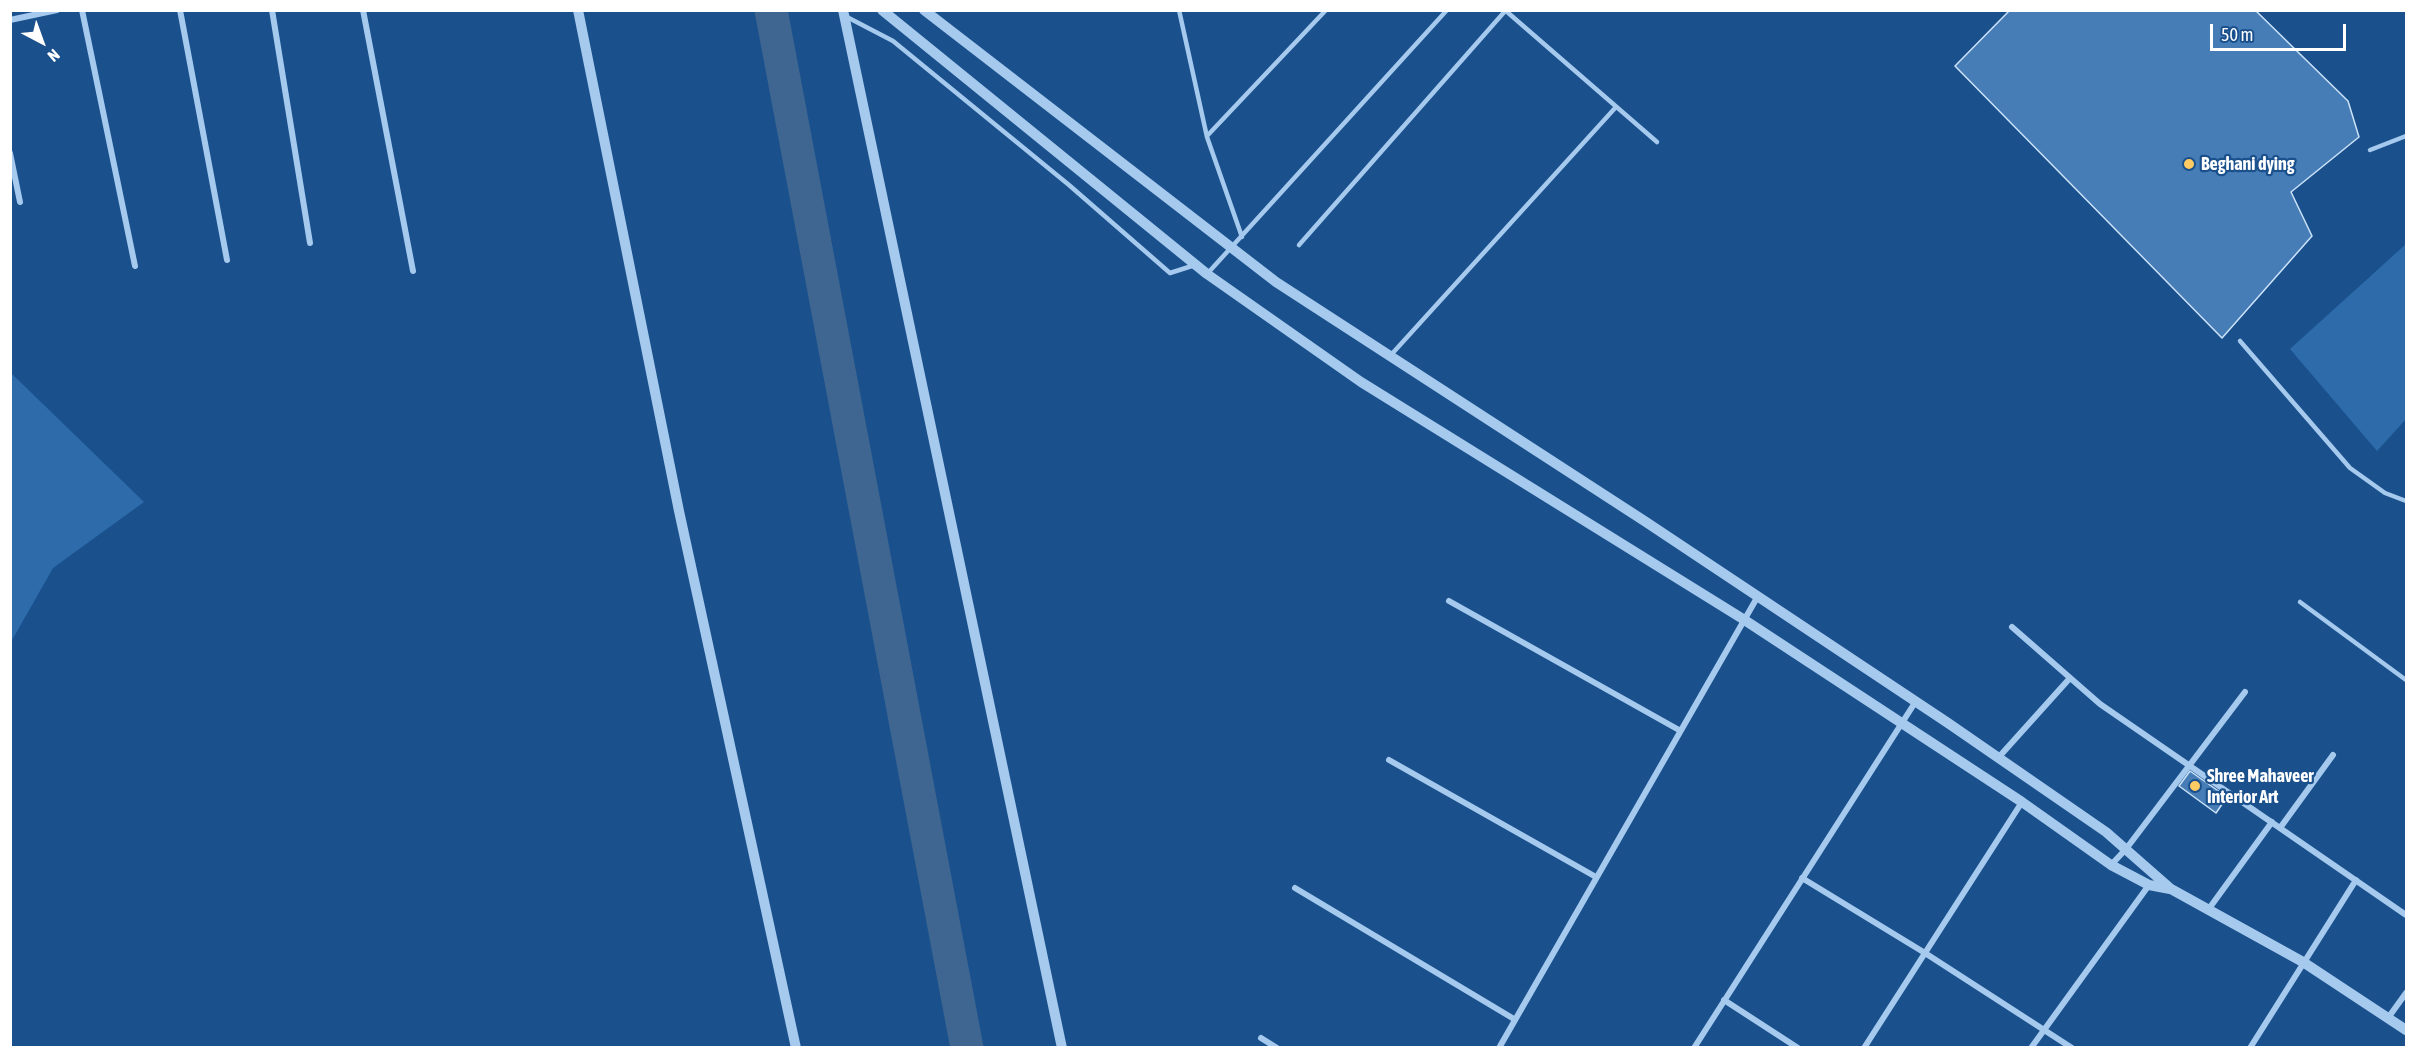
<!DOCTYPE html>
<style>
body{margin:0}
#map{position:relative;width:2417px;height:1058px;overflow:hidden;background:#1a518d;font-family:"Asap Condensed",sans-serif}
canvas{display:block}
.frame{position:absolute;inset:0;border:12px solid #fff;pointer-events:none}
.north{position:absolute;left:12px;top:12px;width:60px;height:60px;-webkit-text-stroke:4px #1a518d;paint-order:stroke;rotate:139deg;font-size:16px;font-weight:700;line-height:24px;text-align:center;color:#fff}
.north::after{content:'';display:block;margin:auto;width:21px;height:27px;background:#fff;clip-path:polygon(50% 0,100% 100%,50% 72%,0 100%)}
.scale{position:absolute;left:2210px;top:24px;width:136px;height:27px;box-sizing:border-box;border:3px solid #fff;border-top:0;padding-left:8px;font-size:18px;line-height:21px;white-space:nowrap;color:#fff;-webkit-text-stroke:4px #1a518d;paint-order:stroke}
</style>
<div id="map">
<canvas width="2417" height="1058"></canvas>
<div class="frame"></div>
<div class="north">N</div>
<div class="scale">50 m</div>
</div>
<script>
const ctx = document.querySelector('canvas').getContext('2d');
ctx.lineJoin = 'round';
function fillPath(path, color) {
  ctx.fillStyle = color;
  ctx.fill(path, 'evenodd');
}
function poly(rows) {
  const path = new Path2D();
  for (const r of rows) {
    path.moveTo(r[0], r[1]);
    for (let i = 2; i < r.length; i += 2) path.lineTo(r[i], r[i + 1]);
  }
  return path;
}
function stroke(path, color, width, dash) {
  ctx.strokeStyle = color;
  ctx.lineWidth = width;
  ctx.lineCap = dash ? 'butt' : 'round';
  ctx.setLineDash(dash || []);
  ctx.stroke(path);
}
function write(font, color, halo, rows, align = 'center') {
  ctx.font = font + ' "Asap Condensed",sans-serif';
  ctx.lineWidth = 4.5;
  ctx.setLineDash([]);
  ctx.textBaseline = 'middle';
  ctx.strokeStyle = halo;
  ctx.fillStyle = color;
  for (const [text, x, y, turn = 0] of rows) {
    ctx.save();
    ctx.translate(x, y);
    ctx.rotate((+turn || 0) * Math.PI / 180);
    ctx.textAlign = isNaN(turn) ? turn : align;
    if (halo) ctx.strokeText(text, 0, 0);
    ctx.fillText(text, 0, 0);
    ctx.restore();
  }
}
fillPath(poly([
 [2406,244,2406,419,2377,451,2290,349],
 [11,373,144,502,53,568,11,642]
]), '#2d6bab');
stroke(poly([
 [771,10,967,1048]
]), '#3e6691', 33);
const building = poly([
 [2010,10,2255,10,2348,101,2359,137,2291,192,2312,236,2222,338,1955,66,2010,10],
 [2190,771,2227,797,2216,813,2179,786,2190,771]
]);
fillPath(building, '#477db7');
stroke(building, '#cce3fa', 1.5);
stroke(poly([
 [1179,10,1207,137,1242,237],
 [1506,11,1657,142],
 [845,16,893,41,1069,185,1170,273,1195,265],
 [1207,136,1326,10],
 [2370,150,2406,136],
 [1299,245,1506,10],
 [1207,274,1447,10],
 [2240,341,2350,468,2385,493,2406,501],
 [1390,356,1616,107],
 [2300,602,2406,680]
]), '#a6c9ee', 4.5);
stroke(poly([
 [82,10,135,266],
 [180,10,227,260],
 [272,10,310,243],
 [363,10,413,271],
 [10,20,57,10],
 [10,153,20,202],
 [1449,601,1679,730],
 [2012,627,2100,704,2406,915],
 [1998,758,2070,678],
 [1389,760,1596,877],
 [2280,828,2333,755],
 [2111,865,2126,849,2245,692],
 [1802,878,1925,953,2072,1048],
 [1295,888,1514,1019],
 [2208,910,2272,822],
 [1724,1000,1798,1048],
 [2388,1018,2406,993],
 [1261,1038,1277,1048],
 [1499,1048,1758,596],
 [1694,1048,1916,701],
 [1864,1048,2022,802],
 [2031,1048,2149,885],
 [2250,1048,2356,880]
]), '#a6c9ee', 6);
stroke(poly([
 [578,10,679,511,796,1048],
 [843,10,1062,1048],
 [882,10,1207,274,1361,382,1743,619,2022,802,2111,865,2149,885,2170,889],
 [924,10,1276,282,1646,522,1948,723,2106,832,2171,889,2303,962,2406,1030]
]), '#a6c9ee', 10);
for (const [x, y, r, color] of [
 [2189,164,6,"#ffcc63"],
 [2195,786,6,"#ffcc63"]
]) {
  const dot = new Path2D();
  dot.arc(x, y, r, 0, 2 * Math.PI);
  ctx.fillStyle = color;
  ctx.fill(dot);
  stroke(dot, '#1a518d', 2);
}
write('bold 18px', '#fff', '#1a518d', [
 ["Beghani dying",2201,164],
 ["Shree Mahaveer",2207,776],
 ["Interior Art",2207,797]
], 'left');
</script>
